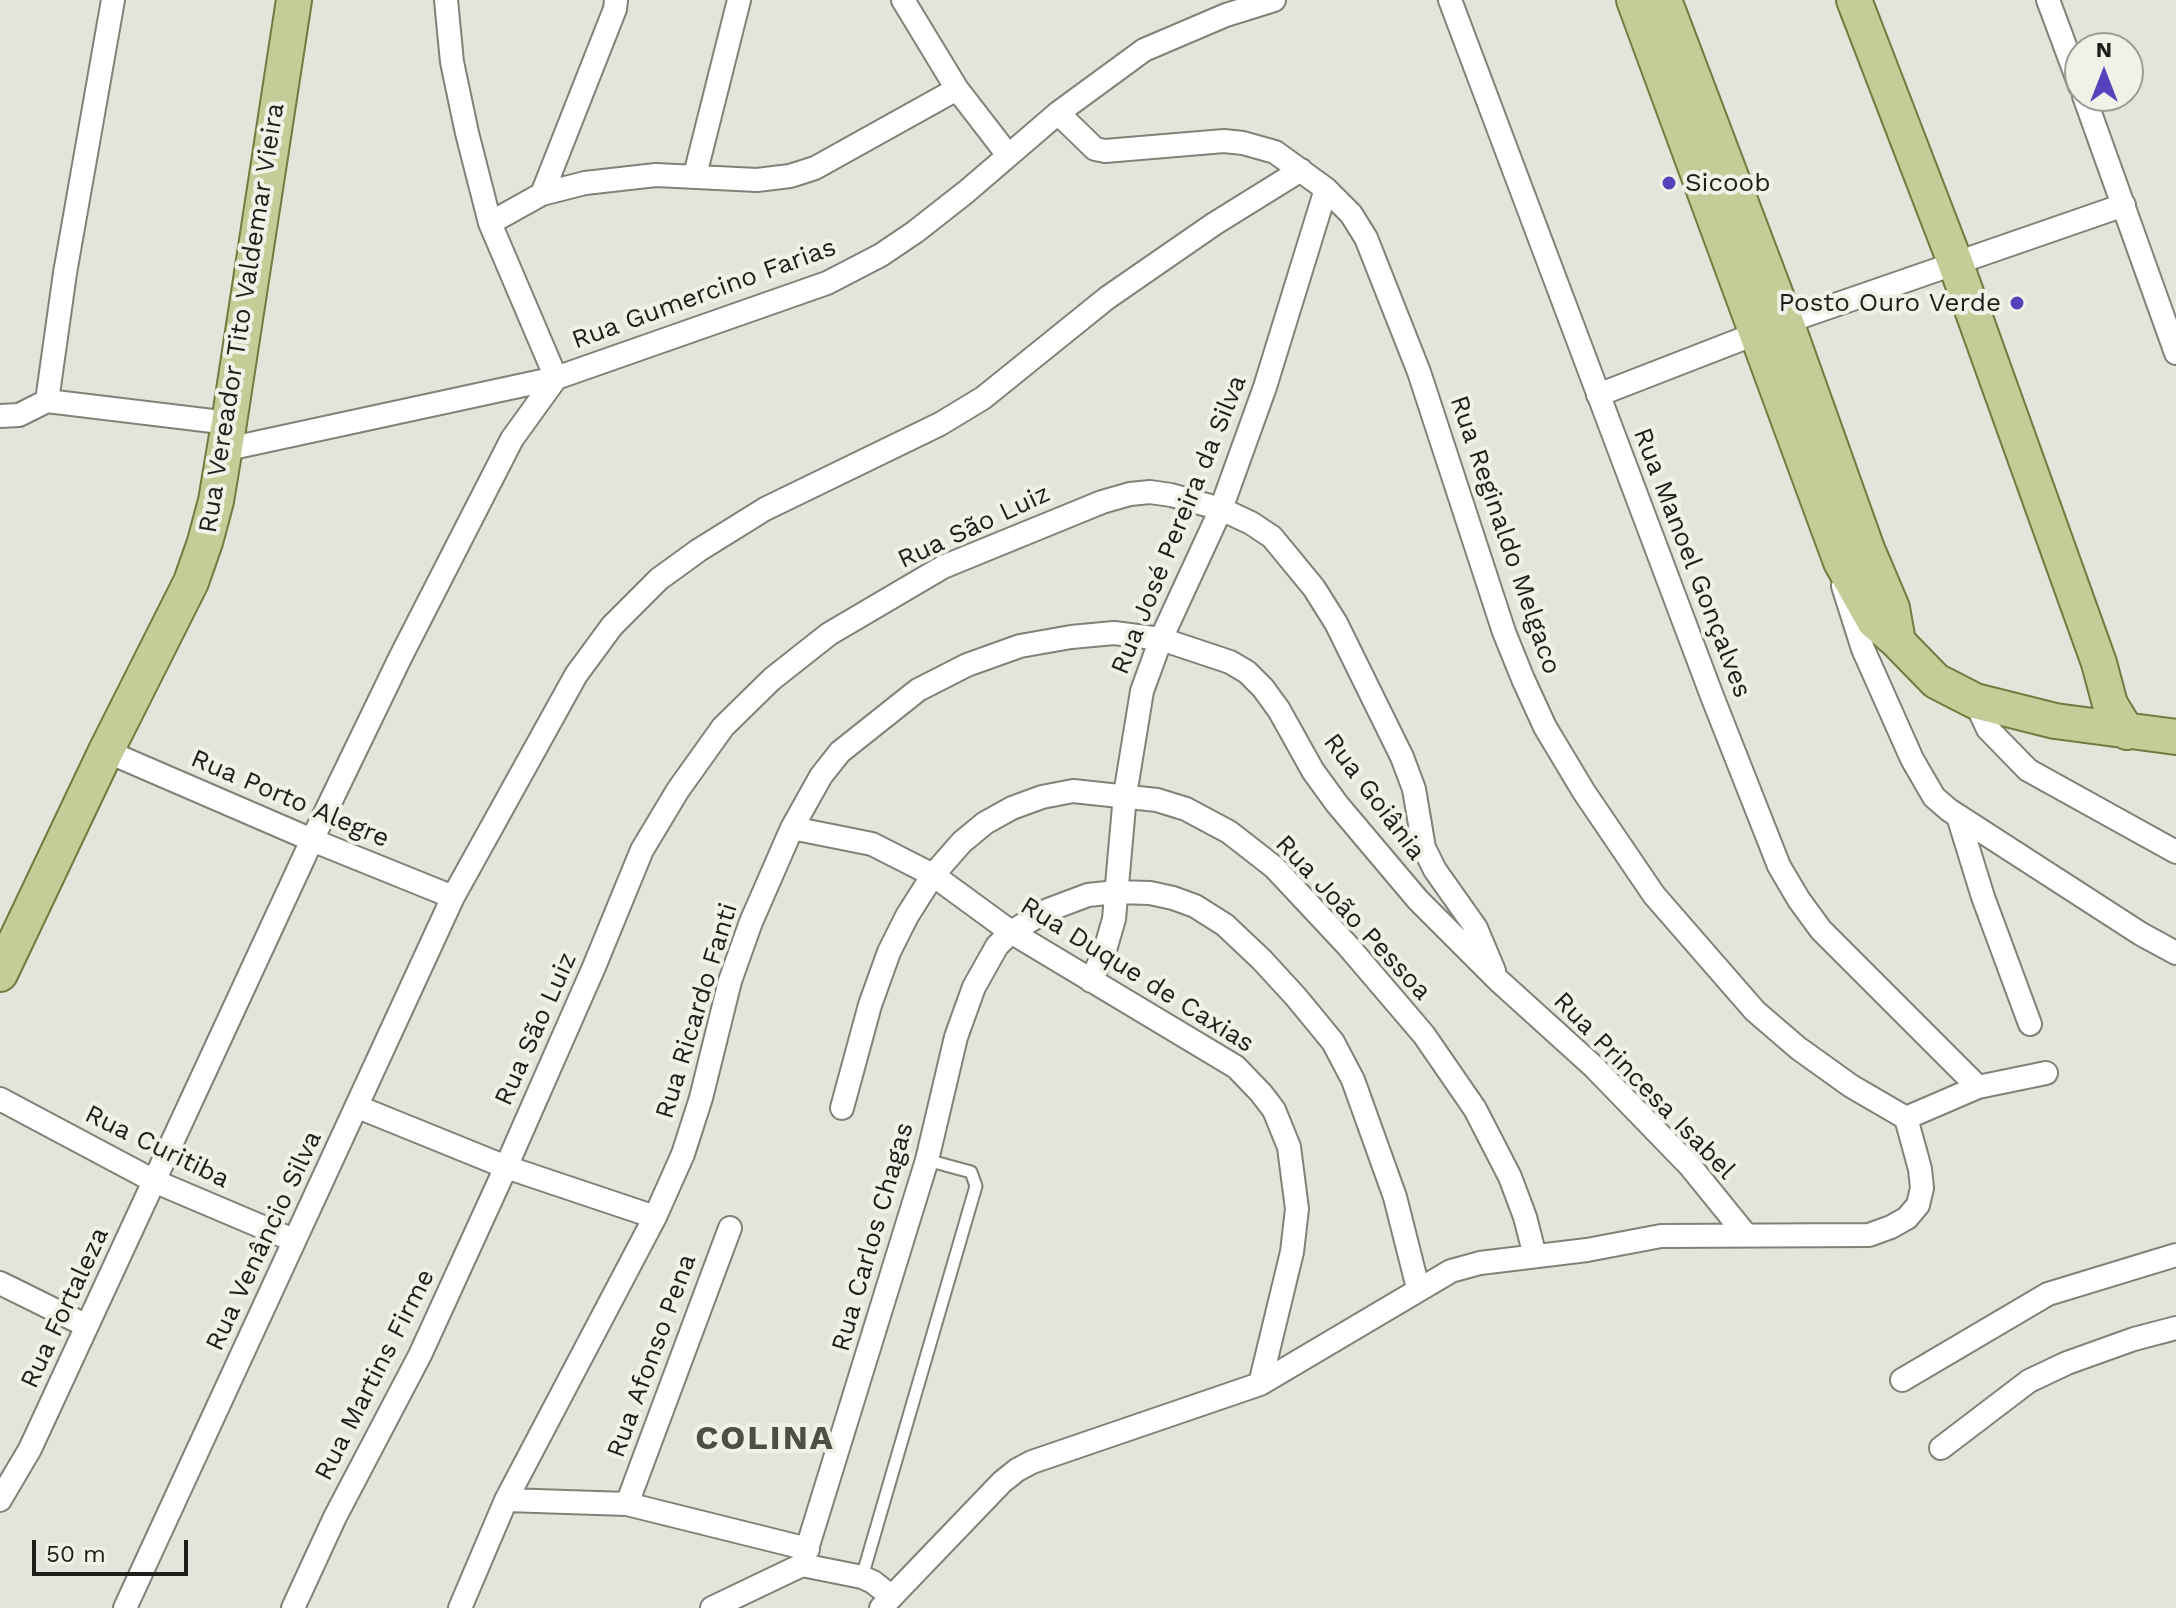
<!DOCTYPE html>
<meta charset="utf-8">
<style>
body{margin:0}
#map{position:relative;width:2176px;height:1608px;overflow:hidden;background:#e2e5d9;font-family:"Work Sans",sans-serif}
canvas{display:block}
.north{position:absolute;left:2064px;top:32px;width:80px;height:80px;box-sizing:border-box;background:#eff2e7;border:2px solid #9b9e95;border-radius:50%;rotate:0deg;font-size:22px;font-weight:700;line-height:32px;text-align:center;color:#1e1f1b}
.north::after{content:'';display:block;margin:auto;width:28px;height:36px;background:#5342b9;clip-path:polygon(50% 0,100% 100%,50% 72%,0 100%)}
.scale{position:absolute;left:32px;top:1540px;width:156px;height:36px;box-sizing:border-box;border:4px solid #1e1f1b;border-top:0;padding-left:10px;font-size:24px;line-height:28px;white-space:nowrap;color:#1e1f1b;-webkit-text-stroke:6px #eff2e7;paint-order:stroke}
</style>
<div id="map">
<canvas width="2176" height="1608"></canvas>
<div class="north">N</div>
<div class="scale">50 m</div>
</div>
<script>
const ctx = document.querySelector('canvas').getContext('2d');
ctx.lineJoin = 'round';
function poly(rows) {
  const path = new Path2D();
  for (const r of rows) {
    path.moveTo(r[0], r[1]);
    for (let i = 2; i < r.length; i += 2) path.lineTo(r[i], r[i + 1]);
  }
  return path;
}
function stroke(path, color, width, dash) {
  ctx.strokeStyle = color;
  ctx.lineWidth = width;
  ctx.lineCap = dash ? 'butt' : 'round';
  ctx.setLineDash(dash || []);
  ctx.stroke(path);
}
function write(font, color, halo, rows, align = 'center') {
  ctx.font = font + ' "Work Sans",sans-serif';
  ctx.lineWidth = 8;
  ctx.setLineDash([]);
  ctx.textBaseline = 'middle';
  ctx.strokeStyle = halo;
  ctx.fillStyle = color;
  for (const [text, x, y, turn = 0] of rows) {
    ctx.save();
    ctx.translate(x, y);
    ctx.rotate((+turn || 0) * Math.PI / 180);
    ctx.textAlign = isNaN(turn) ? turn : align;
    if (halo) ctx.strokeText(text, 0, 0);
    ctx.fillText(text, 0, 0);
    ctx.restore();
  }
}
const service = poly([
 [862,1577,976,1186,971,1172,927,1160]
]);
const minor = poly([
 [113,0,65,273,47,401,229,423],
 [446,0,452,62,467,133,490,223,556,378],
 [903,0,957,89,1008,155],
 [1450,0,1712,696,1779,866,1799,900,1821,930,1978,1087],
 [2048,0,2080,86],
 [2084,96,2176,353],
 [1058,113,1095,149,1105,151,1224,141,1243,143,1275,152,1326,189,1351,214,1366,238,1419,372,1504,632,1523,679,1545,727,1584,792,1654,895,1755,1011,1798,1048,1851,1086,1906,1118],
 [695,175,739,0],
 [542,194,615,9,616,0],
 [490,223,542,194,585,183,656,175,757,180,790,176,815,168,957,89],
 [1598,395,1786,322,2124,205],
 [0,416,19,415,47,401],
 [223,450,556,378,827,283,881,255,915,232,966,192,1058,113,1144,50,1226,15,1274,0],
 [1843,586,1863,649,1912,759,1934,797,1949,810,2141,934,2176,953],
 [1975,701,1988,729,2028,770,2176,852],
 [106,751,312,840,453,897],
 [1958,816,1983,897,2030,1024],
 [792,828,872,844,933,875,1011,932,1236,1067,1261,1093,1274,1110,1289,1147,1297,1209,1292,1252,1260,1384],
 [1091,981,1105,950,1114,919,1125,795,1142,691,1161,639,1221,509,1265,387,1326,189],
 [0,1099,154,1181,293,1240],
 [358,1107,506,1167,655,1217],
 [842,1108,870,1005,889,952,907,916,933,875,962,842,985,823,1012,808,1042,797,1073,791,1157,800,1186,809,1229,832,1274,867,1348,946,1424,1035,1475,1109,1510,1177,1525,1217,1535,1256],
 [1906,1118,1978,1087,2046,1073],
 [0,1283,87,1326],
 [1902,1380,2048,1294,2176,1255],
 [1941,1448,2029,1381,2067,1363,2134,1339,2176,1328],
 [0,1500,30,1449,312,840,401,656,512,439,556,378],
 [506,1500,627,1504,808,1549],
 [627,1504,730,1228],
 [802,1565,927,1160,956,1037,974,987,997,946,1011,932,1048,910,1088,895,1116,892,1150,893,1173,898,1195,906,1225,925,1262,960,1296,997,1333,1042,1353,1080,1395,1197,1418,1288],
 [125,1608,453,897,576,675,612,626,659,579,699,550,765,509,940,424,983,398,1107,298,1214,224,1301,170],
 [293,1608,335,1517,420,1355,506,1167,594,967,642,850,678,790,723,727,772,679,829,634,943,567,1102,502,1130,494,1150,492,1171,495,1221,509,1251,523,1272,537,1314,588,1336,623,1402,757,1414,789,1424,848,1435,870,1476,928,1494,971],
 [460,1608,506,1500,655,1217,683,1154,701,1098,730,981,751,922,792,828,821,776,840,752,918,690,967,665,1020,646,1071,637,1114,633,1161,639,1230,662,1247,672,1263,688,1279,710,1313,771,1337,804,1418,900,1498,980,1593,1066,1690,1166,1746,1235],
 [712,1608,802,1565,862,1577,873,1582,892,1597],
 [881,1608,1002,1482,1017,1470,1032,1462,1260,1384,1451,1271,1480,1263,1587,1250,1661,1236,1869,1235,1891,1227,1907,1218,1918,1205,1922,1188,1920,1169,1906,1118]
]);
const primary = poly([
 [1634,0,1841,562,1874,621,1897,641,1936,681,1975,701,2055,721,2176,737],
 [1664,0,1786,322,1867,549,1892,608,1897,636],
 [1854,0,1955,262,2099,663,2110,704,2127,732],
 [0,974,106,751,191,582,205,542,216,501,229,423,294,0]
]);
stroke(service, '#808278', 15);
stroke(minor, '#808278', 26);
stroke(primary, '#717b3f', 38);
stroke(service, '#fff', 11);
stroke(minor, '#fff', 22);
stroke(primary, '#c4cd97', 34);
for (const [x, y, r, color] of [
 [1669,183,8,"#5342b9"],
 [2017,303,8,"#5342b9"]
]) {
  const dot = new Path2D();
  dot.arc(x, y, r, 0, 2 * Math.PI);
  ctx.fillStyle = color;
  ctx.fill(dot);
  stroke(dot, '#eff2e7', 3);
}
write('26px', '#1e1f1b', '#eff2e7', [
 ["Sicoob",1685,183],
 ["Posto Ouro Verde",2001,303,"right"]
], 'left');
write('26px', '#1e1f1b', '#eff2e7', [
 ["Rua Gumercino Farias",704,294,-20],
 ["Rua Vereador Tito Valdemar Vieira",242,318,-81],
 ["Rua José Pereira da Silva",1179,525,-68],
 ["Rua São Luiz",974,527,-25],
 ["Rua Reginaldo Melgaco",1505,535,71],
 ["Rua Manoel Gonçalves",1692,563,69],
 ["Rua Goiânia",1374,797,53],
 ["Rua Porto Alegre",290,799,23],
 ["Rua João Pessoa",1353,918,47],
 ["Rua Duque de Caxias",1137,975,32],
 ["Rua Ricardo Fanti",697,1011,-73],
 ["Rua São Luiz",536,1029,-66],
 ["Rua Princesa Isabel",1644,1086,46],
 ["Rua Curitiba",157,1147,26],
 ["Rua Carlos Chagas",873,1237,-74],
 ["Rua Venâncio Silva",264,1241,-65],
 ["Rua Fortaleza",65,1308,-65],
 ["Rua Afonso Pena",652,1356,-70],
 ["Rua Martins Firme",375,1375,-63]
]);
ctx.letterSpacing = '2px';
write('bold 34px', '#4c4f45', '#eff2e7', [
 ["COLINA",765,1439]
]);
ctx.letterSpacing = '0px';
</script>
